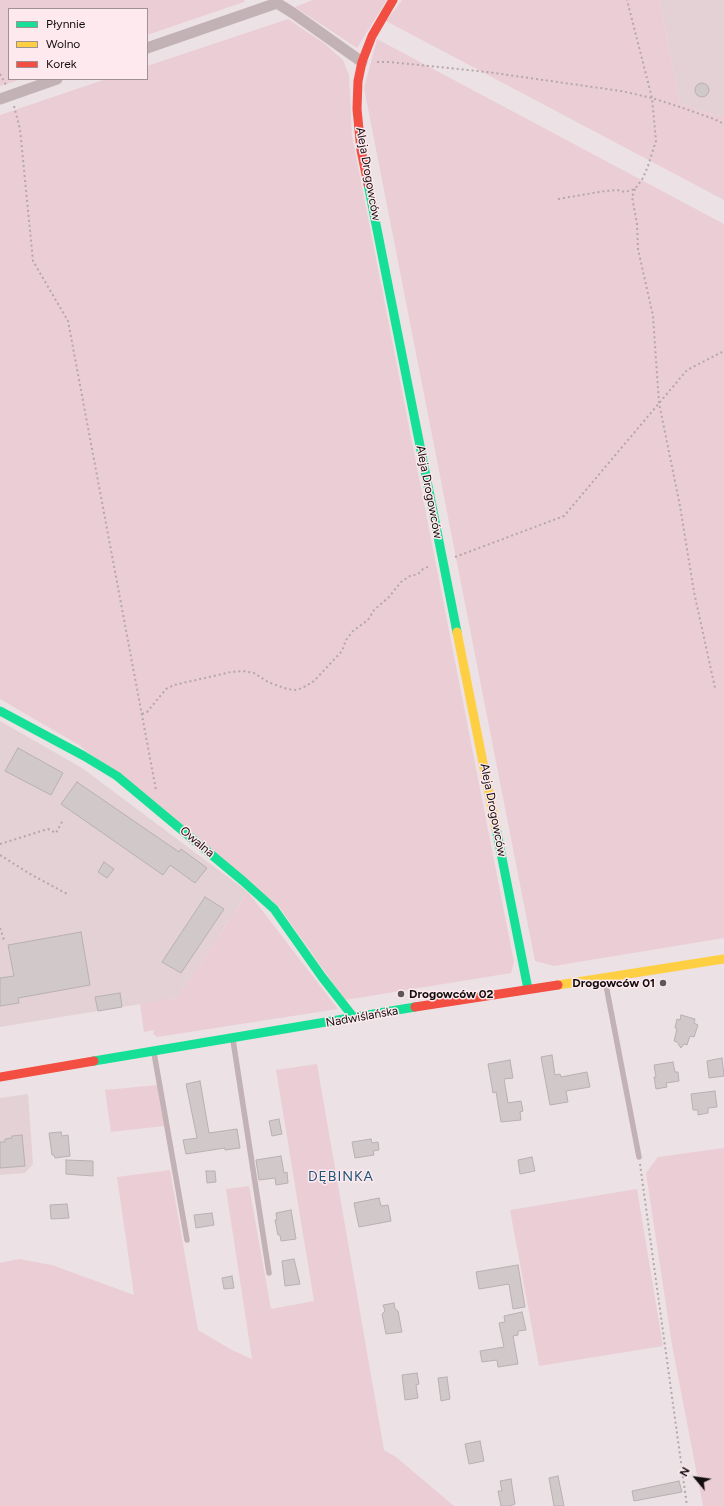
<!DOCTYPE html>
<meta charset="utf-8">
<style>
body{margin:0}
#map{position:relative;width:724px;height:1506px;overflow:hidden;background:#ece1e4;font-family:Figtree,sans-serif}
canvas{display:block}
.legend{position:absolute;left:8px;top:8px;width:140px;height:72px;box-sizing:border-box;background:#feeaee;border:1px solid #a09294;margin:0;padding:5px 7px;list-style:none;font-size:12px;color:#130d0e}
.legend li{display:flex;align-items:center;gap:8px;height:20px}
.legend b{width:20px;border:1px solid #a09294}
.north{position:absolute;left:676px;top:1458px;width:40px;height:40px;-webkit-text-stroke:3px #feeaee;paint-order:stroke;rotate:299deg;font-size:11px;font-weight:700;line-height:16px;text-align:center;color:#130d0e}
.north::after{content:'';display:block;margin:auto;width:14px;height:18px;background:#130d0e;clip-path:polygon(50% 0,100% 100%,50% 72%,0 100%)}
</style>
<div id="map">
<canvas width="724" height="1506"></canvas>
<ul class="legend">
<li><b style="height:5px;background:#16e098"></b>Płynnie</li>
<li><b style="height:5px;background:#ffcf43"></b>Wolno</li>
<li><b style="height:5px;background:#f24e42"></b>Korek</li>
</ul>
<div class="north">N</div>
</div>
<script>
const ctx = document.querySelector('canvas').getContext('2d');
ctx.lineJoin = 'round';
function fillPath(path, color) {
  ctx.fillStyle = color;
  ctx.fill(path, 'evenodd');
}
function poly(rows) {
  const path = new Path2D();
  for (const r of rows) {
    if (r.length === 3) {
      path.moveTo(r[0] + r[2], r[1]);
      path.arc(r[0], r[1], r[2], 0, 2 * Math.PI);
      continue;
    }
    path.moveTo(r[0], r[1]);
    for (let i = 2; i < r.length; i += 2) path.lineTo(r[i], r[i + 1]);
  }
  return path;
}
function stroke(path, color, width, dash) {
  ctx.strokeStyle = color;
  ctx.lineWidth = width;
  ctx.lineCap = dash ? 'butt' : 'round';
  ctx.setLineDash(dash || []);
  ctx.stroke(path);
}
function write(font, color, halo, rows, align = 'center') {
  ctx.font = font + ' Figtree,sans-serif';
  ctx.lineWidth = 3;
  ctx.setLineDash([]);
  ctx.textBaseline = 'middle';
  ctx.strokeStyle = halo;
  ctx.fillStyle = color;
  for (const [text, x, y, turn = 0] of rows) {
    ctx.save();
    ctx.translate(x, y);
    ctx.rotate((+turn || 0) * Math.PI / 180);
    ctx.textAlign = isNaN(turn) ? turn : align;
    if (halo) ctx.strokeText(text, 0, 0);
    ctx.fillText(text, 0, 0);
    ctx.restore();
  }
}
fillPath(poly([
 [660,0,724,0,724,114,715,116,680,103],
 [0,721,82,768,248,892,177,998,0,1027],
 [28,1094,33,1164,25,1173,0,1175,0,1098]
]), '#e4d1d5');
fillPath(poly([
 [0,0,245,0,244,2,147,35,147,9,9,9,9,79,22,79,0,86],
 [313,0,387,0,357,48,295,7],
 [402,0,660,0,680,103,715,116,724,114,724,200,386,21],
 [288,19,325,44,343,60,349,75,352,136,514,962,511,973,345,1000,279,907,79,745,0,699,0,115,106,79,147,79,147,66],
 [377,39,724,224,724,938,554,966,535,961,364,88],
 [248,892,338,1009,157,1037,153,1034,154,1030,144,1032,140,1004,177,998],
 [317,1064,384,1450,396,1457,454,1506,0,1506,0,1263,19,1259,52,1265,134,1295,117,1177,170,1170,198,1330,232,1350,252,1359,226,1189,249,1186,271,1309,314,1301,276,1070],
 [157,1085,164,1126,111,1132,105,1090],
 [724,1148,724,1506,703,1506,672,1345,646,1173,658,1157],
 [637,1189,663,1346,539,1366,510,1210]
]), '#ebced5');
const building = poly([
 [702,90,7],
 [18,748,63,773,51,795,5,771,18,748],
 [77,782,179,852,181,849,207,868,195,883,170,865,163,875,61,804,77,782],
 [104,862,114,869,107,878,98,872,104,862],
 [205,897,224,909,181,973,162,962,205,897],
 [81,932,90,985,18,998,19,1003,0,1006,0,978,14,976,8,945,81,932],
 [120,993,122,1007,98,1011,95,997,120,993],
 [681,1015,695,1019,694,1023,698,1025,694,1037,690,1036,687,1045,684,1044,681,1048,677,1042,674,1041,677,1029,675,1028,677,1019,680,1020,681,1015],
 [552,1055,555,1075,560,1074,561,1077,587,1072,590,1087,566,1091,568,1102,550,1105,541,1057,552,1055],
 [722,1058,724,1076,709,1078,707,1061,722,1058],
 [510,1060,513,1078,504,1079,508,1103,521,1101,523,1111,520,1112,521,1120,501,1122,496,1092,493,1093,488,1064,510,1060],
 [673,1062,675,1072,678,1072,679,1081,666,1083,667,1087,656,1089,654,1077,656,1077,654,1065,673,1062],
 [200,1081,209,1133,237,1129,240,1148,225,1150,225,1148,186,1154,183,1140,197,1138,186,1084,200,1081],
 [715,1091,717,1107,708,1108,708,1113,698,1115,698,1110,693,1110,691,1094,715,1091],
 [279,1119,282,1134,272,1136,269,1121,279,1119],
 [61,1132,62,1136,68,1135,70,1156,55,1158,54,1155,52,1155,49,1133,61,1132],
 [22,1135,25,1166,0,1168,0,1142,5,1142,5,1139,12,1138,12,1136,22,1135],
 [371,1139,372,1143,378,1142,379,1150,373,1151,374,1155,355,1158,352,1142,371,1139],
 [281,1156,284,1173,287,1172,288,1183,276,1185,275,1178,259,1180,256,1160,281,1156],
 [532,1157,535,1171,520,1174,518,1160,532,1157],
 [66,1160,93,1161,93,1176,66,1174,66,1160],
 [206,1171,215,1171,216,1182,207,1183,206,1171],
 [379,1198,381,1206,388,1205,391,1221,359,1227,354,1203,379,1198],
 [67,1204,69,1218,51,1219,50,1205,67,1204],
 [291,1210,296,1239,281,1241,280,1235,278,1235,275,1220,277,1220,276,1213,291,1210],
 [212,1213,214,1225,196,1228,194,1215,212,1213],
 [294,1259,300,1284,285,1286,282,1261,294,1259],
 [518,1265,525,1307,513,1309,509,1284,479,1289,476,1272,518,1265],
 [232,1276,234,1288,224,1289,222,1278,232,1276],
 [394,1303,395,1309,398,1311,402,1332,386,1334,382,1314,385,1311,383,1305,394,1303],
 [522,1312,526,1330,518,1331,518,1335,513,1336,518,1364,498,1367,497,1360,482,1362,480,1351,504,1347,499,1323,505,1322,504,1316,522,1312],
 [417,1373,419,1384,416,1385,418,1398,405,1400,402,1375,417,1373],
 [447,1377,450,1399,441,1401,438,1378,447,1377],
 [480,1441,484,1461,469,1464,465,1444,480,1441],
 [558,1476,564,1506,554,1506,549,1478,558,1476],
 [511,1479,515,1504,510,1506,501,1506,498,1491,502,1491,500,1481,511,1479],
 [679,1481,682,1492,634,1501,632,1491,679,1481]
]);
fillPath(building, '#d0c8c9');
stroke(building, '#b8b0b2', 1);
stroke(poly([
 [377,62,390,62,487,72,621,91,652,98,680,107,714,119,724,124],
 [0,74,6,85],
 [14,106,20,129,33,261,68,321,156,790],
 [635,189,632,197,637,224,638,249,653,316,659,403,680,506,694,592,715,688],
 [558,199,605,191,617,190,625,192,635,189,643,178,648,166,656,141,652,98,627,0],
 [455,557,564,516,687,370,724,351],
 [142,714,147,712,166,689,174,685,231,672,243,671,254,673,268,682,287,689,297,690,306,686,314,681,342,651,346,640,353,631,368,620,374,610,389,597,401,582,410,576,418,574,423,569,430,566],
 [0,844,48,829,56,833,63,820],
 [0,855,30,874,69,895],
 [0,928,4,940],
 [640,1164,687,1506]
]), '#b3a7aa', 2, [2, 3]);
stroke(poly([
 [605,980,639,1157],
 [233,1040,269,1273],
 [154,1053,187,1240]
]), '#c2b1b5', 5.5);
stroke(poly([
 [277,0,277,3,293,13,362,62],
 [147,48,277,3],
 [0,99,57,79]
]), '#c2b1b5', 11);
stroke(poly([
 [368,184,457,632],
 [0,711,84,756,117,776,243,881,274,909,322,977,354,1018],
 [496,828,528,989],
 [94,1061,415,1007]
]), '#16e098', 9);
stroke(poly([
 [457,632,496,828],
 [558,985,724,959]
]), '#ffcf43', 9);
stroke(poly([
 [368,184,361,150,357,109,358,81,362,62,372,36,393,0],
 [415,1007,558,985],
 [0,1077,94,1061]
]), '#f24e42', 9);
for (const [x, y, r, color] of [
 [663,983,4,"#5f5759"],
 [401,994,4,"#5f5759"]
]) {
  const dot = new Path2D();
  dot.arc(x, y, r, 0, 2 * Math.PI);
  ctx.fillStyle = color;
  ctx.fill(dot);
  stroke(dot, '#feeaee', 1.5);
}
write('12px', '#130d0e', '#feeaee', [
 ["Aleja Drogowców",368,174,80],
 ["Aleja Drogowców",429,492,79],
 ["Aleja Drogowców",493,810,79],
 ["Owalna",197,842,40],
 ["Nadwiślańska",362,1017,-10]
]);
write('bold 12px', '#130d0e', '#feeaee', [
 ["Drogowców 01",655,983],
 ["Drogowców 02",409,994,"left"]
], 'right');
ctx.letterSpacing = '1px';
write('14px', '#1c5677', '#feeaee', [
 ["DĘBINKA",341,1177]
]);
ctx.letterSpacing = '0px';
</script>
